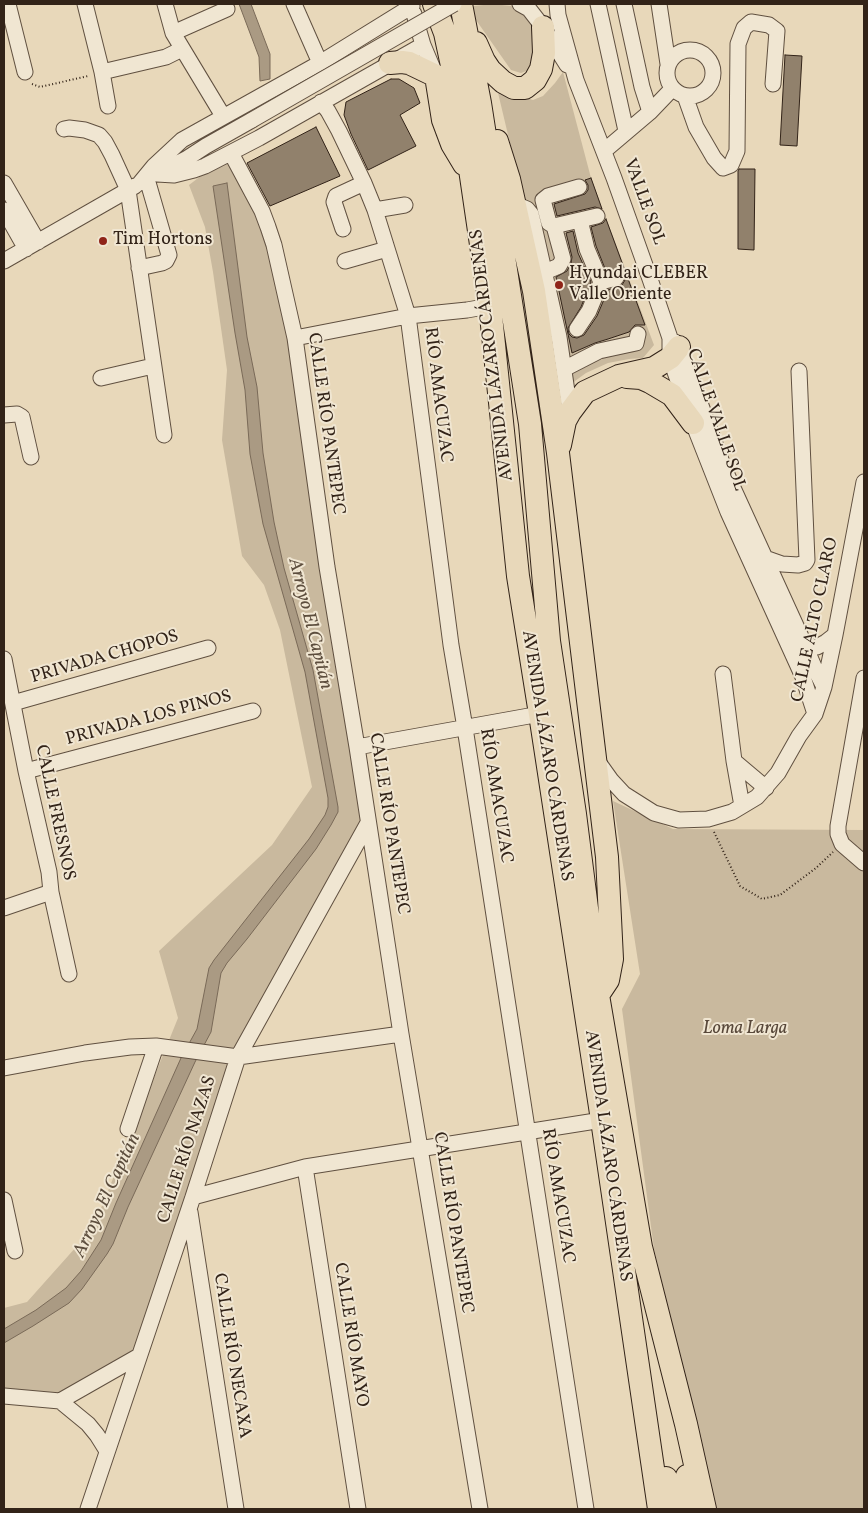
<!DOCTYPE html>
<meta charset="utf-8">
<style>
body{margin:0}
#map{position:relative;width:868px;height:1513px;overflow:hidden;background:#e8d8ba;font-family:Vollkorn,serif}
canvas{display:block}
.frame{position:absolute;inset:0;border:5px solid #322318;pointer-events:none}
</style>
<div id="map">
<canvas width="868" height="1513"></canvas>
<div class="frame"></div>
</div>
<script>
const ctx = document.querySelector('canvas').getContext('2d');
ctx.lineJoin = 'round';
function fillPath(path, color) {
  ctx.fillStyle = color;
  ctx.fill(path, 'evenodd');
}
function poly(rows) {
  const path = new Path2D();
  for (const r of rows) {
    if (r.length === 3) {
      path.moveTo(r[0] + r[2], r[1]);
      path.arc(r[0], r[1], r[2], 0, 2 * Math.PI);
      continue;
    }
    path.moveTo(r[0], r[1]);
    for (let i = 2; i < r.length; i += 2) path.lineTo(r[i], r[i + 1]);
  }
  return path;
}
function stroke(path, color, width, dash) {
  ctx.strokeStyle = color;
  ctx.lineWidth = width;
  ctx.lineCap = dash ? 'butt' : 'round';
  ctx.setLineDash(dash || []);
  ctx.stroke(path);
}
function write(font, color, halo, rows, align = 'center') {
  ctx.font = font + ' Vollkorn,serif';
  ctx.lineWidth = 4;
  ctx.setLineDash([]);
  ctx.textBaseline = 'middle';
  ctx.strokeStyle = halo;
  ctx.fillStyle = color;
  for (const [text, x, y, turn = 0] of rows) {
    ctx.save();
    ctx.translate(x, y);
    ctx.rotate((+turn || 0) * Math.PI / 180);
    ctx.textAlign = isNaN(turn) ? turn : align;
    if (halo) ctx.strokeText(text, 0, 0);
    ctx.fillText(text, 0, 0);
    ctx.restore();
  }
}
fillPath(poly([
 [493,4,511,6,525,11,535,26,538,38,529,70,521,73,511,70,469,10,474,6],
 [563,72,591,178,654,345,643,358,629,359,608,363,586,373,575,381,561,397,524,202,494,76,520,96,533,100,543,96,555,83],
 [231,153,274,245,368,823,238,1057,139,1356,60,1401,4,1396,4,1308,27,1302,93,1228,178,1018,159,951,272,845,312,787,280,630,264,585,242,556,222,440,227,370,213,272,205,227,189,185],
 [613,801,673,829,864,830,864,1509,717,1509,654,1249,622,1009,640,974]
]), '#c9b99e');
const water = poly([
 [239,4,251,4,270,54,270,79,260,81,259,57,239,4],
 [227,183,247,337,257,387,263,453,274,522,284,568,313,670,338,807,338,812,331,825,316,849,247,939,227,963,221,973,211,1032,195,1062,128,1207,113,1244,107,1254,82,1289,69,1303,33,1326,4,1343,4,1329,36,1310,66,1288,81,1271,101,1240,116,1203,181,1058,197,1029,209,968,214,960,309,839,325,815,328,807,328,798,305,672,263,524,250,454,245,390,235,333,213,186,227,183]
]);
fillPath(water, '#aa9a83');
stroke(water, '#7a6a58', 1);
const building = poly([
 [785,55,802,56,797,146,780,145,785,55],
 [391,79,399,79,414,88,420,103,400,115,416,146,368,170,351,134,344,115,346,102,391,79],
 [316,127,340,176,270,206,247,163,316,127],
 [739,169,755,169,754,250,738,249,738,171,739,169],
 [591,178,602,209,595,207,557,216,554,204,585,194,588,190,588,185,585,180,591,178],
 [606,219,645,325,635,325,629,332,608,339,595,343,572,353,556,277,567,271,571,263,572,257,566,233,573,231,578,253,591,282,581,307,568,328,569,334,572,337,577,338,584,335,597,316,608,290,622,285,625,280,623,272,619,269,606,271,596,246,591,227,603,223,606,219]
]);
fillPath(building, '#91816c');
stroke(building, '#322318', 1);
const minor = poly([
 [8,4,25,72],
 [85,4,102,72,108,106],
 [165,4,173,33,223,116],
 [294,4,320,63],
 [520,4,529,9,543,27,567,65],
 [557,4,558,15,576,80,614,178,650,279,670,338,670,358,693,423,728,512,803,677,815,714],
 [598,4,626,131],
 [624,4,642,87,650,112],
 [659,4,668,64],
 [414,14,423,45,436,76],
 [173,33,227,9],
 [690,73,23],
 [102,72,166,57,182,49],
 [685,96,696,127,714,158,723,168,731,165,737,151,738,44,744,28,751,22,769,25,777,31,773,84],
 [321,102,328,111,339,131,364,183,375,210,408,316,451,645,465,728,586,1509],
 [64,129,69,128,85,130,99,135,105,142,112,155,128,190,164,435],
 [604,151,650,112,672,89],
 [231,153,262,211,268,227,274,245,295,338,327,567,357,747,401,1034,480,1509],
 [159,173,186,159,206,146,252,120],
 [157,174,174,175,194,170,205,166,259,138,423,45],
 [4,183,38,242],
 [140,183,154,166,182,140,320,63,412,6],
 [579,187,548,196,543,200,549,223,554,226,597,216],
 [515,204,527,209,531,214,533,222,559,337,570,412],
 [4,210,26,249],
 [375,210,405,205],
 [580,220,587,249,601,282],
 [343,229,334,202,336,196,364,183],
 [4,261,135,186],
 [345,261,387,249],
 [139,268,162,263,166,261,169,255,147,179],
 [545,272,559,266,563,259,554,226],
 [577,329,589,311,601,282,616,278],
 [295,338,408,316,467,310,490,306],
 [675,342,679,347,685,362,724,468,803,641,812,647,817,647,826,642,835,635],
 [564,369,599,351,636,343,638,334],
 [101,378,153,366],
 [4,415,17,414,22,417,31,457],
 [765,558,782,564,798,565,805,563,807,560,799,371],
 [803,641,815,669,824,687],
 [4,659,26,771,49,872,51,892,69,974],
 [723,674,734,761,742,806],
 [864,678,838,826,838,834,842,844,864,863],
 [13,703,208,648],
 [357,747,540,714],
 [596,759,611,780,624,794,654,813,679,820,708,819,732,812,757,797,778,773,799,736,815,714,824,687,835,635,864,482],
 [734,761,766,788],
 [26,771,253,711],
 [4,908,51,892],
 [4,1068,85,1053,130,1047,156,1046,238,1057,401,1034],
 [128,1129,156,1046],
 [305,1167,358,1509],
 [193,1197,305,1167,602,1120],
 [4,1200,15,1251],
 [190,1212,236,1509],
 [4,1396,60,1401,88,1424,97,1435,107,1451],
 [60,1401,139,1356],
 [88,1509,193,1197,238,1057,368,823]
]);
const highway = poly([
 [434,4,445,33,461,108,490,306,518,576,540,714,602,1120,659,1509],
 [461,4,480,103,530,424,549,641,575,814,598,995,641,1247,686,1424,705,1509],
 [476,43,484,61,490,70,503,82,514,88,525,88,535,80,541,69,544,53,543,27],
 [390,63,402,62,409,63,436,76,443,120,452,144,464,164],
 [497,141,509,179,534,291,558,453,607,857,612,959,608,980,598,995],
 [627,377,641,378,650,382,672,395,693,423],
 [560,445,565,421,570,412,585,392,619,376,654,368,670,358,679,347],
 [666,1478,671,1502,677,1508,681,1508,688,1504,692,1497,687,1476]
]);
stroke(minor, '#605040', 17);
stroke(highway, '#322318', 24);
stroke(poly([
 [32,84,40,87,88,76],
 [714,832,740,886,762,899,780,895,816,868,833,852]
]), '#322318', 2, [1, 2.5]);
stroke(minor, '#f0e6d2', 15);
stroke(highway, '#e8d8ba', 22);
const minorBridge = poly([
 [252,120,454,4]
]);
stroke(minorBridge, '#605040', 17, []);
stroke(minorBridge, '#f0e6d2', 15);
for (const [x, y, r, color] of [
 [103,241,5,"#8f2418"],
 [559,285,5,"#8f2418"]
]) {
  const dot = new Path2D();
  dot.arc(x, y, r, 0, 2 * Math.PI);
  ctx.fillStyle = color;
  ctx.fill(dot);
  stroke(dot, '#f0e6d2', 2);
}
write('18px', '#322318', '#f0e6d2', [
 ["VALLE SOL",643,202,70],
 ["AVENIDA LÁZARO CÁRDENAS",493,355,-97],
 ["RÍO AMACUZAC",437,395,83],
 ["CALLE VALLE SOL",715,420,71],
 ["CALLE RÍO PANTEPEC",325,424,82],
 ["CALLE ALTO CLARO",816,620,-78],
 ["PRIVADA CHOPOS",105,658,-16],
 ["PRIVADA LOS PINOS",149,719,-15],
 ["AVENIDA LÁZARO CÁRDENAS",546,756,81],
 ["RÍO AMACUZAC",495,796,81],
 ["CALLE FRESNOS",54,813,78],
 ["CALLE RÍO PANTEPEC",388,824,81],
 ["CALLE RÍO NAZAS",188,1150,-72],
 ["AVENIDA LÁZARO CÁRDENAS",607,1156,82],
 ["RÍO AMACUZAC",557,1196,81],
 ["CALLE RÍO PANTEPEC",452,1223,81],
 ["CALLE RÍO MAYO",350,1335,81],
 ["CALLE RÍO NECAXA",231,1356,81]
]);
write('18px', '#322318', '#f0e6d2', [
 ["Tim Hortons",113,241],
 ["Hyundai CLEBER",569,275],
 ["Valle Oriente",569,296]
], 'left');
write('italic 18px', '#58483a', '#f0e6d2', [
 ["Loma Larga",745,1030]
]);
write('italic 19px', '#5c4d3d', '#f0e6d2', [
 ["Arroyo El Capitán",309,624,76],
 ["Arroyo El Capitán",108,1196,-65]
]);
</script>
